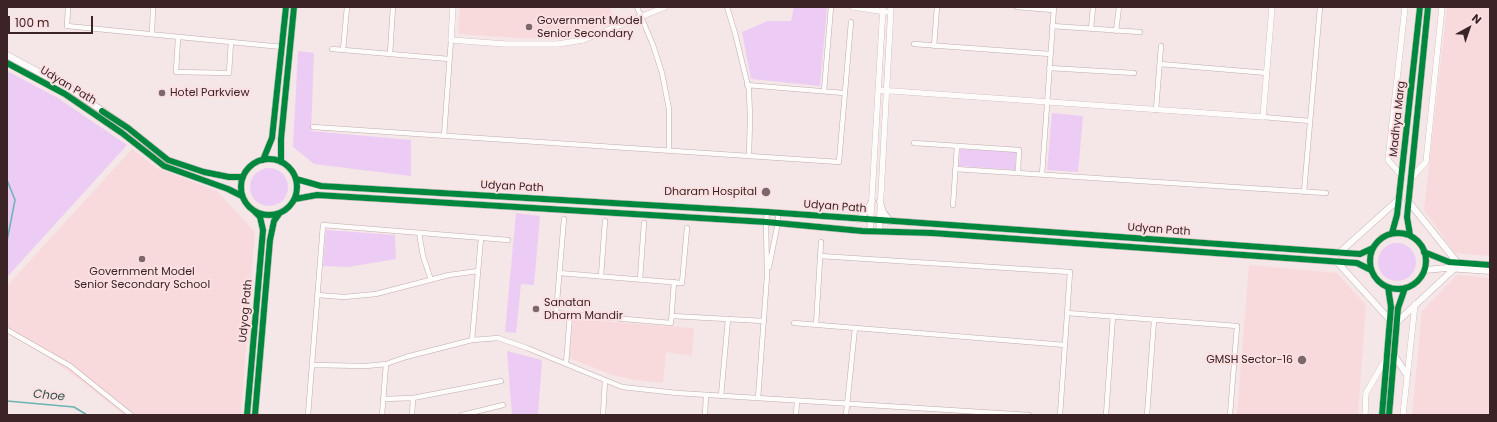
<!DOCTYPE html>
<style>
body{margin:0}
#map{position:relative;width:1497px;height:422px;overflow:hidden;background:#f5e6e7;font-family:Poppins,sans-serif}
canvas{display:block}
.frame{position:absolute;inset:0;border:8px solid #3b2326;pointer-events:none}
.north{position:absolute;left:1449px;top:8px;width:40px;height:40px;-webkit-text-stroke:3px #fbe0e2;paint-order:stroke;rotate:40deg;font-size:11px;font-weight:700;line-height:16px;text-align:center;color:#3b2326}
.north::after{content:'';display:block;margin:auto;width:14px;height:18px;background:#3b2326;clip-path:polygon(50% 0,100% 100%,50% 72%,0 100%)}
.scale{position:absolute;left:8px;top:16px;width:85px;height:18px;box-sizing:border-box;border:2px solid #3b2326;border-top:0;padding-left:5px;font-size:12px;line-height:14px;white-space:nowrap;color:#3b2326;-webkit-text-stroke:3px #fbe0e2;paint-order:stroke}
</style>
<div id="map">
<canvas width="1497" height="422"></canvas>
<div class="frame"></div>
<div class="north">N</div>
<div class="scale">100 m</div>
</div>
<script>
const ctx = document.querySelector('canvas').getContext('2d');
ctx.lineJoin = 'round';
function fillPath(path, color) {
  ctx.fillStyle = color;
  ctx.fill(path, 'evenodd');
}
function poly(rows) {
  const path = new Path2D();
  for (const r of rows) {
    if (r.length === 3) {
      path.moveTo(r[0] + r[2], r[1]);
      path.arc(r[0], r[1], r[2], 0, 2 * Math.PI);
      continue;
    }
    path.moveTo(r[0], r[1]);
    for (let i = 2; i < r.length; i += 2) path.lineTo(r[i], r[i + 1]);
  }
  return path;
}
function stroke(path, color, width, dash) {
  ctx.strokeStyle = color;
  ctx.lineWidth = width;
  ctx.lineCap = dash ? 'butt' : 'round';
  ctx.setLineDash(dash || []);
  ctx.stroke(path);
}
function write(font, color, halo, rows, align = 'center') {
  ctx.font = font + ' Poppins,sans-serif';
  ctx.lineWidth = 4;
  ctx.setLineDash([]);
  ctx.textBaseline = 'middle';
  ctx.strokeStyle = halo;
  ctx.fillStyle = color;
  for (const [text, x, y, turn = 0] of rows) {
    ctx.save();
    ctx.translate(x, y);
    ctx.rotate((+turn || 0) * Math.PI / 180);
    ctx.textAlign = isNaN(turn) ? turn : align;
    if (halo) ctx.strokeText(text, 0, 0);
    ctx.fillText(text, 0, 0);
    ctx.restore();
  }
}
fillPath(poly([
 [460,7,609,7,615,20,583,33,554,38,520,38,458,34],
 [1447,7,1490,7,1490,256,1455,253,1424,210],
 [132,149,157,168,217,191,255,232,241,415,124,415,84,383,7,328,7,286],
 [1249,265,1337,273,1366,305,1358,415,1237,415],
 [1457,275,1490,278,1490,415,1412,415,1422,311],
 [573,319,694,328,692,356,666,352,663,383,635,380,613,375,569,358]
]), '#f9dadc');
fillPath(poly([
 [794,7,827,7,820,86,751,79,742,32,768,21,791,21],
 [298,51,314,53,311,131,411,140,411,176,314,164,293,147],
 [7,71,58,98,127,145,7,277],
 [1052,113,1083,116,1078,172,1047,170],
 [960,149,1016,152,1015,170,959,166],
 [269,187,19],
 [516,213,540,216,534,285,521,284,516,333,505,332],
 [326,230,395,235,396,259,348,267,323,266],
 [1397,262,19],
 [507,351,542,360,538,415,512,415]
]), '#ecccf4');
stroke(poly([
 [7,180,15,200,7,241],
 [7,401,74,407,87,415]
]), '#6ab4b2', 1.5);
const minor = poly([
 [68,7,67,26,282,47],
 [637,7,653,45,662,73,669,109,669,151],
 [727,7,735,33,749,90,750,118,749,156],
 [1017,7,1053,10],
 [1052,26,1140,32],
 [1091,29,1093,7],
 [1116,31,1119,7],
 [152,34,153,7],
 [178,38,176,72,229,73,231,42],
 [914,44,1050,54],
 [934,46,937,7],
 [332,49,449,59],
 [343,50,347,7],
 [390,54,393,7],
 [1160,64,1267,73],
 [1049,68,1134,73],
 [747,85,844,93],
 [824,91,831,7],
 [1156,110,1161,46],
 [1263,117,1310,121],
 [313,127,839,162,851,22],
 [444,136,451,40],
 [914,143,1019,150,1018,173],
 [955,169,1326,193],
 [1042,175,1054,7],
 [1304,192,1320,7],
 [953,205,957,146],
 [564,219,556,313,671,323,674,282],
 [419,233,423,256,431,280],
 [820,256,1070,272,1060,415],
 [769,267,778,222,778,213],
 [559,273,682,283,687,228],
 [601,276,605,221],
 [640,279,644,223],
 [317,295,344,297,376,294,449,275,478,271],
 [1067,313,1237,326,1230,415],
 [672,316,764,321],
 [794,323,1065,345],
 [816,325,821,242],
 [7,330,70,366,131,415],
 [472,340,481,238],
 [566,364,570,315],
 [312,365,366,366,386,364,406,357,472,340,498,338,527,348,622,387,677,393,1029,415],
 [721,396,728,319],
 [758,398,767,276,766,222,767,212],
 [383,399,413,398,501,381],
 [308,415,323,225,508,240],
 [382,415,386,364],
 [412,415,413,398],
 [462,415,503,405],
 [603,415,605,380],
 [705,415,706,395],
 [796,415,797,401],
 [846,415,855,328],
 [1106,415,1113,316],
 [1147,415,1154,320]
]);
const tertiary = poly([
 [453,7,451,40,505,44,558,44,583,40,665,7],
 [853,7,886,12],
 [878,90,1263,117,1272,7],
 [1402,176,1388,160,1405,7],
 [1411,178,1426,162,1442,7],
 [870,231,883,7],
 [879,231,891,7],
 [1365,415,1366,393,1387,357],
 [1403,415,1415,304]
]);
const secondary = poly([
 [7,55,70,89,128,128,168,160,204,172,229,177,243,177],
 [7,63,65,94,122,133,164,166,228,189,242,196],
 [269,187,28],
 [263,160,272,138,286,7],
 [281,162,281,139,294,7],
 [296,179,321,186,767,212,1360,254,1373,248],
 [295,199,317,195,766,222,862,231,932,233,1357,263,1371,270],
 [1408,201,1457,262],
 [880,202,883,212,890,221],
 [858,219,867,211,872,201],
 [1398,261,28],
 [1392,233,1397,215,1420,7],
 [1410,235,1407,217,1428,7],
 [1424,252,1449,262,1490,265],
 [1339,253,1399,199],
 [1337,262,1390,320],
 [1425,270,1447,268,1490,271],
 [1397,322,1454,269],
 [1394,355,1407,375],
 [247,415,263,230,260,217,255,212],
 [255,415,270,240,274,221,279,214],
 [1382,415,1391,307,1388,287],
 [1389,415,1398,308,1405,288]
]);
stroke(minor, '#bfadaf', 5.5);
stroke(tertiary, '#bfadaf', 6);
stroke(secondary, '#bfadaf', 7);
stroke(minor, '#fefbfb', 4.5);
stroke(tertiary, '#fefbfb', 5.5);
stroke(secondary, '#fefbfb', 6);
stroke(poly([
 [7,63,65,94,122,133,164,166,228,189,242,196],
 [102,111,128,128,168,160,204,172,229,177,243,177],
 [269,187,28],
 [263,160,272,138,286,7],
 [281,162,281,139,294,7],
 [296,179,321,186,767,212,1360,254,1373,248],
 [295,199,317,195,766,222,862,231,932,233,1357,263,1371,270],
 [1398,261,28],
 [1392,233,1397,215,1420,7],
 [1410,235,1407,217,1428,7],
 [1424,252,1449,262,1490,265],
 [247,415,263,230,260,217,255,212],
 [255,415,270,240,274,221,279,214],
 [1382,415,1391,307,1388,287],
 [1389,415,1398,308,1405,288]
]), '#00873e', 6);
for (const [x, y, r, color] of [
 [529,27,4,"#7c676a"],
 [162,93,4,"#7c676a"],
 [766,192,5,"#7c676a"],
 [142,259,4,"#7c676a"],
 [536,309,4,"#7c676a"],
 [1302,360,5,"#7c676a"]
]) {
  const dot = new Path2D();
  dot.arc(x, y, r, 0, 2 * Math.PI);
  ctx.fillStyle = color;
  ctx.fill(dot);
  stroke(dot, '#fbe0e2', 1.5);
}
write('11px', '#3b2326', '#fbe0e2', [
 ["Government Model",537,21],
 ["Senior Secondary",537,34],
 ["Hotel Parkview",170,93],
 ["Dharam Hospital",757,192,"right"],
 ["Government Model",142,272,"center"],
 ["Senior Secondary School",142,285,"center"],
 ["Sanatan",544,303],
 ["Dharm Mandir",544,316],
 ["GMSH Sector-16",1293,360,"right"]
], 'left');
write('11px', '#3b2326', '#fbe0e2', [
 ["Udyan Path",68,86,31],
 ["Madhya Marg",1398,119,-84],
 ["Udyan Path",512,187,3],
 ["Udyan Path",835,207,4],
 ["Udyan Path",1159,230,4],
 ["Udyog Path",246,311,-85]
]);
write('italic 12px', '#315150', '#fbe0e2', [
 ["Choe",49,396,5]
]);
</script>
